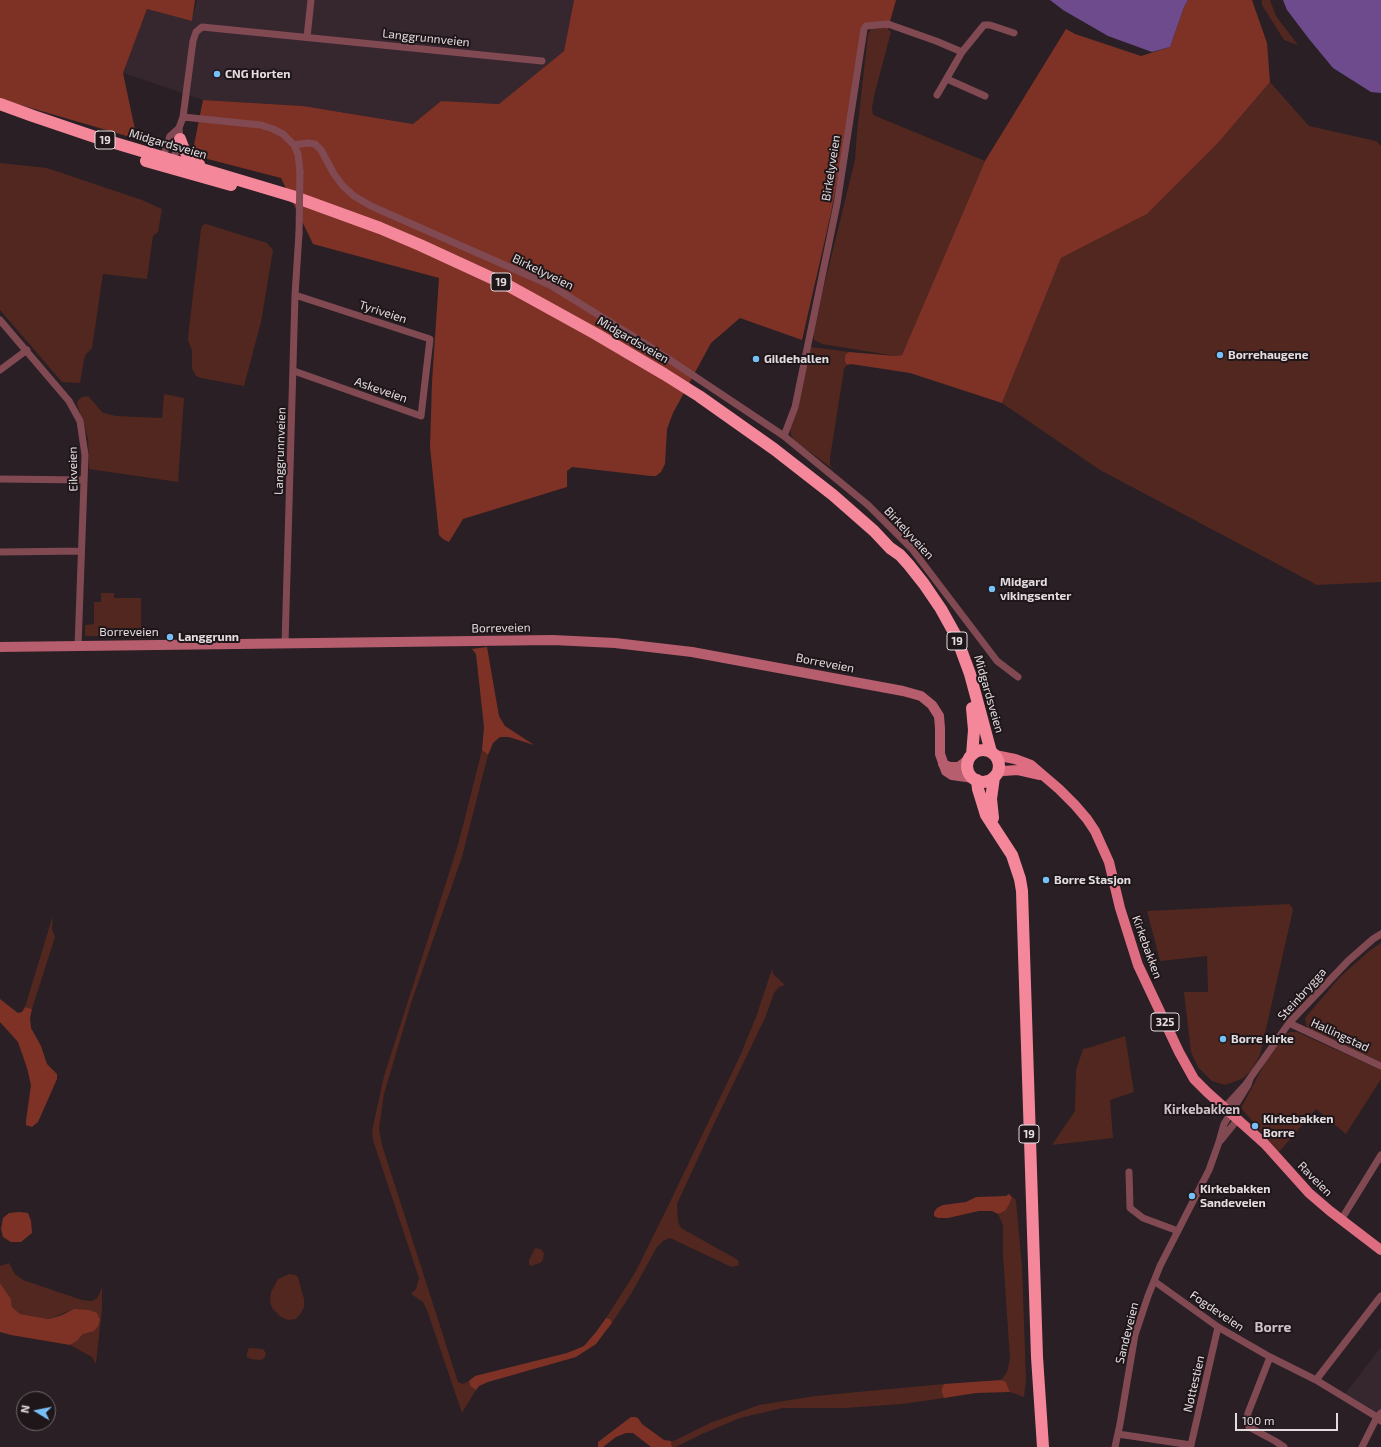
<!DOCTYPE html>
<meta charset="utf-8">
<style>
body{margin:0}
#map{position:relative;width:1381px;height:1447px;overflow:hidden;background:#291f24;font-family:"Exo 2",sans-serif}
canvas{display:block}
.north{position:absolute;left:16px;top:1391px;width:40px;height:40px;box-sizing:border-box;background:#1f161a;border:1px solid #6e6669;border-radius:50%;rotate:280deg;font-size:11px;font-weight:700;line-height:16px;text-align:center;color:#e4dde0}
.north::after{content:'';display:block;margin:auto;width:14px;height:18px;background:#77c0f7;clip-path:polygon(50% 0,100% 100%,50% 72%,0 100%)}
.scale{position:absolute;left:1235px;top:1413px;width:103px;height:18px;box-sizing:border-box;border:2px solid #e4dde0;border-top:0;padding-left:5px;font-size:12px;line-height:14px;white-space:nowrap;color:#e4dde0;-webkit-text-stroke:3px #1f161a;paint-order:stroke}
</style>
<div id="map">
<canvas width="1381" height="1447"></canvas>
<div class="north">N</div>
<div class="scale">100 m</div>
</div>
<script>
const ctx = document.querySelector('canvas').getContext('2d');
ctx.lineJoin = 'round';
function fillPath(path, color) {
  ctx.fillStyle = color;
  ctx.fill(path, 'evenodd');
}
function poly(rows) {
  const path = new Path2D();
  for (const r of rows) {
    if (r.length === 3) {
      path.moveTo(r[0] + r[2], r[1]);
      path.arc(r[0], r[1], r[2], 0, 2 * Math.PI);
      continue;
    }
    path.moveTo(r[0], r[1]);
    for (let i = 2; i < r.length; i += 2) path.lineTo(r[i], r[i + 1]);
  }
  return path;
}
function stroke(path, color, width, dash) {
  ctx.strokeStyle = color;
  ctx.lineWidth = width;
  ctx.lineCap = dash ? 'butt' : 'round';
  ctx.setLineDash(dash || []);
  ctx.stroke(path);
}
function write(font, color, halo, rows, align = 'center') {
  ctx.font = font + ' "Exo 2",sans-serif';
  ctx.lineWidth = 4;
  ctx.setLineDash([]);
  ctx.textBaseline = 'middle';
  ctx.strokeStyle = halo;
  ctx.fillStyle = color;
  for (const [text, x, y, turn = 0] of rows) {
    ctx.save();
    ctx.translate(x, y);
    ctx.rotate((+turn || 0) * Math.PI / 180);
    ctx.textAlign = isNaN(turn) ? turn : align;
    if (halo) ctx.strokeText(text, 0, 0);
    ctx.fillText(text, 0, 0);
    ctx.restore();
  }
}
fillPath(poly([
 [197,0,574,0,564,51,499,104,441,101,413,124,303,106,203,100,123,73,147,9,192,21],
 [1381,1347,1381,1412,1376,1417,1344,1395]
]), '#36262e');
fillPath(poly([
 [1262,0,1270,0,1276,16,1298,45,1284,40,1262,5],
 [876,26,888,29,891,32,874,96,872,109,873,115,985,161,906,346,902,355,896,356,822,344,814,340,813,331,855,160,857,132,868,34,871,29],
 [1270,82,1309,126,1376,141,1381,146,1381,582,1317,585,1100,470,1002,403,1061,258,1147,214,1218,143],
 [0,163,47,168,142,200,162,209,158,232,153,236,147,279,103,274,92,348,86,354,84,360,80,383,62,382,0,310],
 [206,224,267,243,273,250,261,322,244,386,201,378,196,376,192,369,192,351,188,340,189,328,201,229,203,225],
 [811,347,849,352,846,354,845,362,847,365,844,369,830,458,830,465,833,469,795,441,791,435,790,428,809,349],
 [164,394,184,398,178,482,89,469,88,438,77,404,78,400,82,397,88,396,103,413,116,416,162,418],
 [101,593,114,593,114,598,141,598,141,636,85,636,85,625,94,624,94,602,101,602],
 [482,750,488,755,462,857,411,1003,384,1094,379,1129,382,1145,458,1382,463,1384,469,1381,470,1386,476,1390,462,1413,427,1310,423,1302,411,1294,416,1289,419,1278,373,1140,372,1131,384,1076,458,845],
 [1289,904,1292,907,1293,910,1260,1055,1251,1071,1242,1079,1225,1085,1212,1081,1198,1067,1191,1052,1184,992,1208,992,1207,956,1160,961,1147,911],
 [53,915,52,929,55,937,32,1009,25,1007],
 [1381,943,1381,1062,1307,1028,1305,1018,1340,977,1368,952],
 [772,969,773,974,785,985,779,987,774,993,765,1018,712,1128,677,1204,678,1222,681,1228,738,1260,739,1265,732,1267,725,1264,670,1238,663,1241,657,1247,631,1294,612,1323,610,1319,606,1318,636,1271,670,1202,740,1056,756,1017],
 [1290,1032,1297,1032,1381,1070,1381,1079,1346,1134,1316,1109,1279,1152,1241,1108,1267,1059,1283,1036],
 [1125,1036,1134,1092,1110,1100,1113,1138,1052,1145,1075,1111,1076,1070,1083,1049,1088,1048],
 [1012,1197,1014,1198,1016,1200,1022,1267,1026,1380,1024,1397,1010,1392,1006,1382,1001,1380,1007,1372,1010,1359,1003,1256,1003,1225,998,1214,1005,1211,1009,1205],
 [536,1248,542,1250,544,1254,543,1260,540,1263,531,1266,529,1264,529,1260,534,1250],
 [9,1263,15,1274,23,1280,82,1300,92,1301,96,1299,99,1295,102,1287,102,1308,96,1364,92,1357,70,1345,77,1341,83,1334,74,1309,49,1319,20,1314,12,1307,11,1299,0,1283,0,1266],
 [289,1274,295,1275,298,1277,304,1299,304,1307,301,1313,296,1319,288,1320,281,1317,272,1308,270,1302,271,1292,278,1279],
 [249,1348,263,1349,266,1353,265,1357,261,1360,251,1359,247,1357,247,1353],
 [944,1384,942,1388,944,1398,902,1404,845,1408,783,1408,740,1418,702,1434,676,1447,672,1447,671,1441,676,1440,710,1423,759,1405,815,1396]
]), '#52271f');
fillPath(poly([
 [0,0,195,0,192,21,147,9,123,73,137,139,0,99],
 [574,0,896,0,888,29,867,24,831,213,802,340,740,318,711,343,673,413,667,429,665,464,661,472,656,476,651,476,572,467,567,471,567,487,463,519,449,542,443,539,439,535,430,447,432,382,439,278,313,244,281,178,192,155,203,100,303,106,413,124,441,101,499,104,564,51],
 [1188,0,1252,0,1267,43,1270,82,1218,143,1147,214,1061,258,1002,403,910,373,851,364,847,365,845,362,845,357,846,354,849,352,896,356,902,355,985,161,1066,29,1075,34,1141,56,1170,47,1184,7],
 [487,647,499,716,505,726,534,745,509,737,500,737,493,743,488,755,482,750,484,727,476,654,472,649],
 [0,999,18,1013,22,1012,25,1007,32,1009,30,1018,31,1028,41,1046,47,1064,57,1074,57,1079,38,1122,32,1127,26,1125,26,1121,31,1085,27,1068,18,1042,0,1022],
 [1009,1194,1012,1197,1009,1205,1005,1211,998,1214,992,1211,979,1211,948,1218,938,1218,934,1216,934,1212,937,1208,943,1205,966,1202,976,1197,1006,1196],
 [19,1212,28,1213,31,1221,32,1233,21,1242,11,1242,3,1237,1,1229,3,1218,9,1213],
 [0,1283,11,1299,12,1307,20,1314,49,1319,62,1315,74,1309,89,1310,97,1313,100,1320,98,1326,94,1331,83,1334,77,1341,70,1345,11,1335,0,1332],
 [606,1318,610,1319,612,1323,605,1332,596,1344,576,1357,488,1382,479,1386,476,1390,470,1386,469,1381,475,1376,567,1353,584,1346,596,1332],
 [1001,1380,1006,1382,1010,1392,976,1393,944,1398,942,1393,942,1388,944,1384],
 [631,1417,635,1417,638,1418,642,1424,664,1440,671,1441,672,1447,651,1447,633,1433,626,1433,616,1437,603,1447,598,1447,598,1442]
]), '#7e3226');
fillPath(poly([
 [1050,0,1188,0,1184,7,1170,47,1152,52,1108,36,1063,10],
 [1283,0,1381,0,1381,93,1371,92,1333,68,1309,39,1287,10]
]), '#6d4b8d');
stroke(poly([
 [307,37,311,0],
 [947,79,985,96],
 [937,95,962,52,984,25,990,25,1014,33],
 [294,145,308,143,315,144,321,150,334,174,343,186,354,196,371,206,550,285,652,348,784,436,868,505,912,549,997,661,1018,677],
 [164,160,163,157,170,136,179,128],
 [171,162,173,160,180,139,179,128,183,117],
 [300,172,298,154,294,145,283,134,273,129,261,125,183,117,193,41,196,32,202,27,542,61],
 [0,320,69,401,80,421,85,455,78,646],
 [0,370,27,350],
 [294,371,421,416,430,339,295,295],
 [784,436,795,407,837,204,864,29,866,26,888,24,936,41,962,52],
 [0,479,84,480],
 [0,552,81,551],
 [285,644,295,295,299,233],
 [1289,1023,1381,1066],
 [1225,1107,1246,1084,1289,1023,1348,961,1373,939,1381,934],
 [1221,1140,1238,1119],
 [1129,1172,1130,1208,1143,1218,1178,1231],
 [1341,1220,1381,1155],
 [1154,1281,1218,1327,1270,1357,1316,1380,1377,1417,1381,1421],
 [1270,1357,1248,1413,1247,1421,1249,1427,1275,1441,1284,1447],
 [1316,1380,1381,1296],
 [1118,1434,1191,1445,1218,1327],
 [1115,1447,1120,1424,1135,1335,1148,1296,1160,1266,1209,1170,1219,1142,1224,1124,1248,1085,1250,1079],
 [1362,1447,1377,1417,1381,1413]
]), '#814a53', 7);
stroke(poly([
 [0,647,553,640,615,643,692,652,903,691,921,696,932,705,939,716,940,728,940,754,946,771,952,775,973,778],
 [943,764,950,767,959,767,969,759]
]), '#b65e6e', 10);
stroke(poly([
 [995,755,1015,759,1031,765,1059,789,1075,805,1087,819,1095,831,1109,862,1120,908,1138,965,1179,1052,1194,1079,1207,1092,1265,1144,1309,1193,1330,1211,1381,1250],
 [997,773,1003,771,1018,770,1040,775]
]), '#df6d82', 10);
stroke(poly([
 [0,104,33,116,95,137,292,196,380,228,420,245,509,286,596,334,664,374,699,396,774,449,833,495,874,531,890,548,900,555,909,565,924,584,941,609,956,636,970,674,991,752],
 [180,139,183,147,188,156,199,164],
 [146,161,231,185],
 [972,708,974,730,972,755],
 [983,766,16],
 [977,780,978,789,986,815,1012,855,1020,879,1022,891,1037,1357,1043,1447],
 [993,818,991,799,994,777]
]), '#f5879a', 12);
stroke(poly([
 [299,233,300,172]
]), '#814a53', 7);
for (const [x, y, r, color] of [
 [217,74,4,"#77c0f7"],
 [1220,355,4,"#77c0f7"],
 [756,359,4,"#77c0f7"],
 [992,589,4,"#77c0f7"],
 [170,637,4,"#77c0f7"],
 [1046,880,4,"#77c0f7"],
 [1223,1039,4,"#77c0f7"],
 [1255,1126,4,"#77c0f7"],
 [1192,1196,4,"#77c0f7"]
]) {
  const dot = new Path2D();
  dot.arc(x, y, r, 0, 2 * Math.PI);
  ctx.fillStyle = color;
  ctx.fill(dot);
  stroke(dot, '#1f161a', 1.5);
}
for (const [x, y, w] of [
 [105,140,20],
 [501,282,20],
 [957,641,20],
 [1165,1022,28],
 [1029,1134,20]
]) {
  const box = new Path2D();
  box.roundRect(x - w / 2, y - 9, w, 18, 3);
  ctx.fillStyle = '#1f161a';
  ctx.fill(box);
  stroke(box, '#e4dde0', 1);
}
write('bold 11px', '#e4dde0', null, [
 ["19",105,140],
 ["19",501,282],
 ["19",957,641],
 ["325",1165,1022],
 ["19",1029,1134]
]);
write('12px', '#e4dde0', '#1f161a', [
 ["Langgrunnveien",426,38,6],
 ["Midgardsveien",168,144,16],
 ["Birkelyveien",831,168,-81],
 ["Birkelyveien",543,272,26],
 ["Tyriveien",383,312,18],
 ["Midgardsveien",633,340,30],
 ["Askeveien",381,390,19],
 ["Langgrunnveien",280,451,-88],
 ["Eikveien",73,469,-91],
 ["Birkelyveien",909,533,47],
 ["Borreveien",501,628,-1],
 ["Borreveien",129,632],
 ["Borreveien",825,663,11],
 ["Midgardsveien",989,694,74],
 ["Kirkebakken",1147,947,70],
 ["Steinbrygga",1302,994,-48],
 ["Hallingstad",1340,1035,25],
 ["Raveien",1315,1179,45],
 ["Fogdeveien",1217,1311,34],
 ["Sandeveien",1127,1333,-76],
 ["Nøttestien",1194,1384,-77]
]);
write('bold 12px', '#e4dde0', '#1f161a', [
 ["CNG Horten",225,74],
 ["Borrehaugene",1228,355],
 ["Gildehallen",764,359],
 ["Midgard",1000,582],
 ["vikingsenter",1000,596],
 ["Langgrunn",178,637],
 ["Borre Stasjon",1054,880],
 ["Borre kirke",1231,1039],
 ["Kirkebakken",1263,1119],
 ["Borre",1263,1133],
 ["Kirkebakken",1200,1189],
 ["Sandeveien",1200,1203]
], 'left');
write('bold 13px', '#cfc1c7', '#1f161a', [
 ["Kirkebakken",1202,1110]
]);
write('bold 14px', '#cfc1c7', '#1f161a', [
 ["Borre",1273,1327]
]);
</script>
